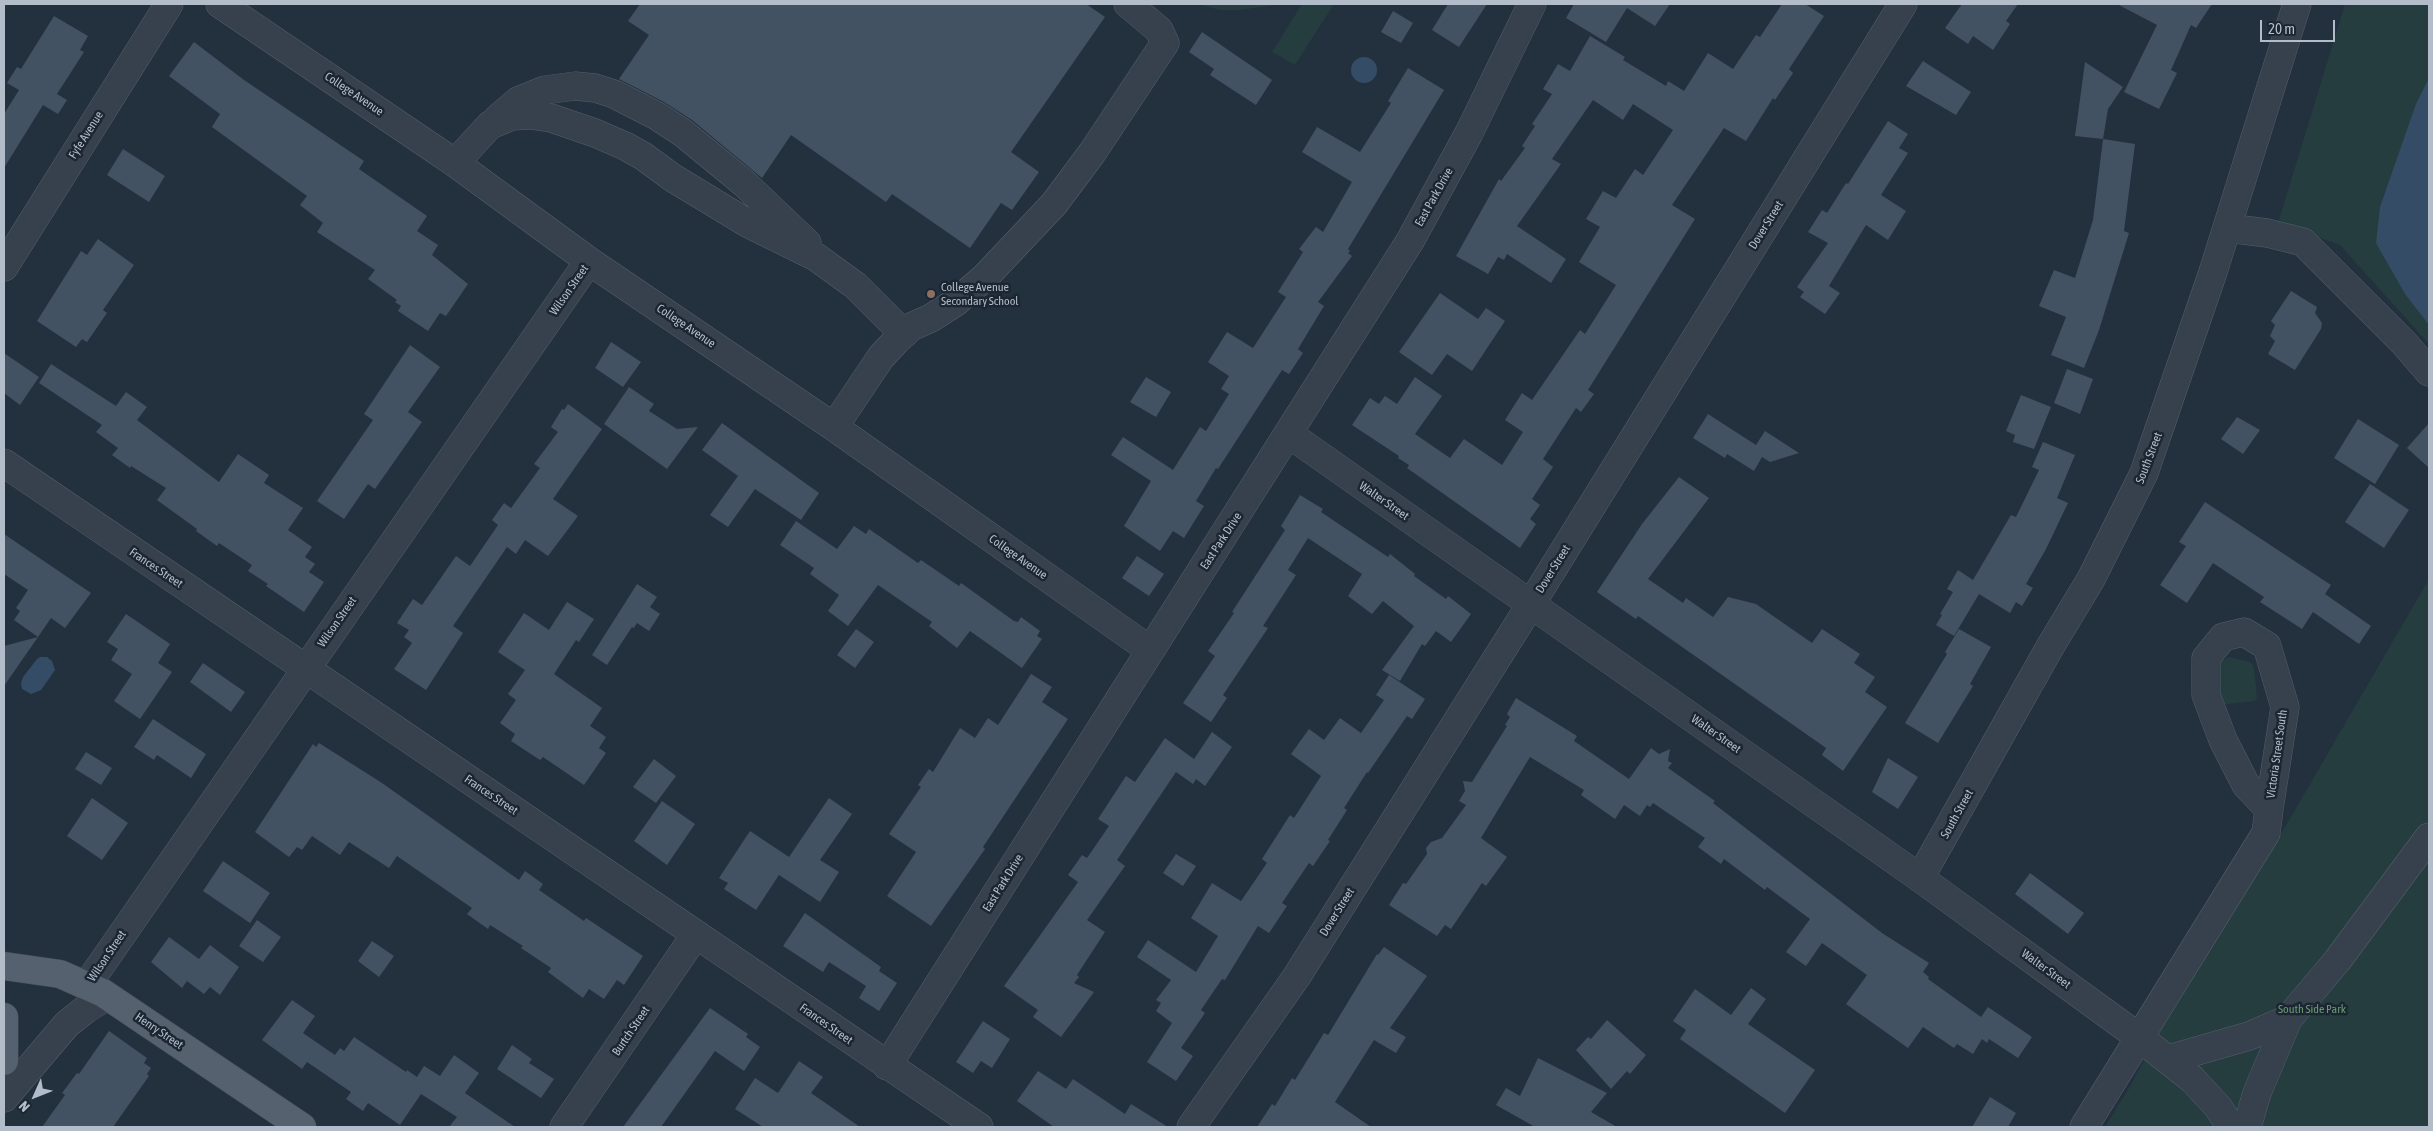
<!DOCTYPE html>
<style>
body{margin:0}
#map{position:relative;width:2433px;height:1131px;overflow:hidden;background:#23303e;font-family:"Asap Condensed",sans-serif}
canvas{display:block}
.frame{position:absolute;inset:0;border:5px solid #b3bcc9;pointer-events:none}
.north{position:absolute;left:10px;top:1071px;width:50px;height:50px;-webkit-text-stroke:4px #1c2633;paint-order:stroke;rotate:226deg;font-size:14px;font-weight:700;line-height:20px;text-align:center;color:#b3bcc9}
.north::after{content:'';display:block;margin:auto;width:18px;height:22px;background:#b3bcc9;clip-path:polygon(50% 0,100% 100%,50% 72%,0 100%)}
.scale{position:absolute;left:2260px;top:20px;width:75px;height:22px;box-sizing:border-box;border:2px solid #b3bcc9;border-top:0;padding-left:6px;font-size:15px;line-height:18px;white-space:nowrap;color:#b3bcc9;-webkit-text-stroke:4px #1c2633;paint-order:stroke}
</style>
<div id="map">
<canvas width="2433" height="1131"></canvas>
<div class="frame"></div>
<div class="north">N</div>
<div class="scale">20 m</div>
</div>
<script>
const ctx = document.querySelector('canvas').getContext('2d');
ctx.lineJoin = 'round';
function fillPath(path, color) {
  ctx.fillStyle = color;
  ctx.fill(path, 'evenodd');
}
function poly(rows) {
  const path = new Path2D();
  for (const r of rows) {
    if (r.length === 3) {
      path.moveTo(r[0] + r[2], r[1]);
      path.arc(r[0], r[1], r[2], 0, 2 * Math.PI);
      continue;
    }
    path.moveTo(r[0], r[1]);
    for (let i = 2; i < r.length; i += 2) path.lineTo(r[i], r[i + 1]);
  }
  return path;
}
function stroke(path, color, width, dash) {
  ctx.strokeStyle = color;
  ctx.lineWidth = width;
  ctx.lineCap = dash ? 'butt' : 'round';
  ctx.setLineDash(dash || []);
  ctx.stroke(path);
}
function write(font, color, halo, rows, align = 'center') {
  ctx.font = font + ' "Asap Condensed",sans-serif';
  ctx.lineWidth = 5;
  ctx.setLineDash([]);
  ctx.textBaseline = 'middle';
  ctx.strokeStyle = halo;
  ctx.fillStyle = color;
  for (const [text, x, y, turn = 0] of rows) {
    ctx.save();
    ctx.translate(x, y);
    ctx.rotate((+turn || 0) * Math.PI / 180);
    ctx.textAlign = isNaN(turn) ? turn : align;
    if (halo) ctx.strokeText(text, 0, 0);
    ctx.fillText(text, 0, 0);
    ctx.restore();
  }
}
fillPath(poly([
 [1198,4,1282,4,1240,10,1220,10],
 [1302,4,1334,4,1295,65,1272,52],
 [2345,4,2429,4,2429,344,2340,245,2278,223],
 [2429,579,2429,1127,2105,1127,2129,1088,2162,1027,2263,865],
 [2229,657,2251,662,2254,668,2257,698,2255,701,2218,705,2213,676,2221,661]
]), '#253d3f');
fillPath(poly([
 [1364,70,13],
 [2429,78,2429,325,2405,294,2376,243,2380,207,2416,104],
 [40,657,47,657,52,661,55,670,41,690,31,694,22,689,21,683,23,677,37,659]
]), '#354c66');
fillPath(poly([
 [640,4,1086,4,1105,17,1011,152,1039,172,1012,210,1001,203,970,248,892,194,886,202,791,135,762,178,692,120,664,102,619,79,649,35,628,21],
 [1448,4,1487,4,1459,47,1432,30],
 [1574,4,1670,4,1655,26,1627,8,1606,42,1566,18],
 [1782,4,1805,4,1824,16,1789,69,1793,73,1775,100,1773,98,1746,141,1724,128,1672,205,1695,219,1588,390,1594,394,1581,412,1576,408,1543,459,1553,467,1532,499,1540,505,1530,519,1536,524,1520,548,1407,468,1409,465,1398,458,1399,456,1352,425,1370,398,1379,404,1385,396,1397,404,1415,377,1442,396,1415,434,1450,458,1464,439,1502,465,1523,432,1505,420,1522,393,1532,400,1580,330,1585,334,1616,285,1579,262,1600,227,1586,219,1603,191,1616,198,1635,169,1643,175,1673,130,1633,104,1623,120,1593,100,1552,159,1561,164,1517,226,1566,259,1551,283,1507,254,1504,260,1498,257,1488,274,1456,256,1499,179,1501,181,1525,148,1522,146,1535,126,1532,124,1552,94,1543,89,1558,64,1570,71,1590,36,1625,57,1623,60,1666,86,1668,81,1684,91,1708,53,1733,69,1756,35,1760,37],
 [1962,4,2018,4,2006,21,2010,24,1993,50,1973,36,1968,44,1945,28],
 [2117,4,2212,4,2196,28,2191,25,2171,70,2177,73,2159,109,2124,92,2157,25],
 [1393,11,1413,23,1401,43,1381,32],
 [54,16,88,36,80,50,84,52,57,94,67,100,58,114,43,105,4,168,4,114,19,90,7,83,17,67,21,69],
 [1202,32,1272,80,1256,105,1210,75,1214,69,1189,52],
 [194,42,244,80,364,161,359,169,427,216,417,231,438,245,432,255,468,284,446,316,440,313,428,331,398,311,401,306,395,302,397,300,368,279,375,270,317,232,323,223,300,205,307,196,212,127,220,114,169,76],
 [1923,61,1971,92,1956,115,1906,86],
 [2085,62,2123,87,2108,109,2103,139,2075,136],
 [1408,68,1444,90,1348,249,1350,251,1348,253,1352,256,1318,302,1324,306,1298,349,1303,353,1289,374,1282,370,1218,469,1216,468,1196,501,1204,506,1184,538,1173,531,1160,551,1124,526,1151,481,1111,455,1123,437,1173,470,1200,427,1206,431,1229,394,1221,389,1229,376,1208,362,1227,332,1253,348,1286,297,1278,292,1303,252,1299,249,1316,227,1323,232,1352,182,1302,152,1317,127,1360,152,1391,103,1388,101],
 [1888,121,1908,134,1899,148,1908,153,1881,195,1906,211,1888,240,1866,225,1829,286,1840,293,1825,314,1800,297,1804,292,1797,287,1828,243,1808,232,1822,210,1827,213,1846,183,1848,184],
 [2103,139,2135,144,2124,231,2129,233,2099,330,2084,368,2051,355,2066,317,2039,306,2054,270,2075,278,2093,220],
 [123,149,165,176,149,202,107,175],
 [98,239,134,265,103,310,107,313,87,342,82,339,76,347,37,321,81,251,87,255],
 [2291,291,2317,307,2315,313,2322,323,2321,329,2295,370,2268,354,2275,341,2270,336,2275,325,2271,321],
 [1440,293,1478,319,1486,308,1505,321,1472,371,1447,354,1432,375,1399,352],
 [611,342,641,362,623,387,595,368],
 [410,345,440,367,408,412,422,422,375,489,368,484,344,519,317,501,373,420,364,414],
 [4,353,39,377,20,405,4,393],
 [51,364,116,406,126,392,147,407,137,420,219,482,238,454,269,475,264,483,303,508,288,530,312,547,305,557,315,564,309,572,324,582,304,612,266,586,268,584,248,571,252,565,219,543,217,546,196,531,197,529,157,500,166,488,131,466,130,468,112,455,118,448,96,432,102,425,39,383],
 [2067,369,2093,379,2080,414,2054,403],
 [1146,377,1171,392,1156,417,1130,402],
 [629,387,654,404,649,411,677,429,698,427,667,469,604,424],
 [2021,395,2051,407,2034,449,2013,442,2015,435,2006,431],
 [568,404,602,429,553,499,578,516,548,556,525,540,516,554,507,547,453,626,463,633,426,690,394,669,412,643,404,637,409,630,397,623,413,599,422,605,456,556,470,566,498,525,492,520,504,503,511,508,540,468,534,464,558,432,551,427,562,409,564,410],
 [1708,414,1756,445,1765,431,1799,453,1770,462,1762,457,1754,471,1727,454,1725,458,1693,438],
 [2237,417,2260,430,2243,454,2221,439],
 [2358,419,2399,445,2375,484,2334,458],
 [722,423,819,493,801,520,755,489,728,527,710,515,738,476,702,450],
 [2429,423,2429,468,2407,448],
 [2043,442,2075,455,2057,498,2068,503,2046,549,2026,584,2033,588,2022,606,2016,602,2010,613,1979,594,1954,636,1936,625,1942,615,1940,614,1953,592,1947,589,1958,570,1973,580,2011,515,2016,517,2039,470,2032,467],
 [1679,477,1709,498,1648,579,1683,603,1686,598,1713,617,1728,597,1756,604,1812,643,1822,629,1860,654,1854,663,1875,677,1865,692,1887,707,1843,771,1822,755,1826,748,1638,616,1636,619,1597,592,1642,524],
 [2370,484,2409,510,2384,548,2345,522],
 [1300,495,1323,509,1321,512,1388,557,1390,554,1415,574,1414,576,1446,599,1448,596,1471,614,1451,642,1436,631,1425,646,1422,644,1400,681,1382,670,1414,626,1383,601,1372,614,1348,596,1362,574,1308,538,1288,570,1296,575,1263,626,1268,628,1223,695,1227,698,1211,722,1183,703,1215,656,1208,651,1234,613,1232,612,1285,530,1281,526],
 [2205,502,2331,585,2325,594,2371,626,2359,644,2313,612,2302,629,2260,602,2264,597,2213,563,2187,603,2160,585,2186,546,2179,542],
 [796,521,837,549,854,526,866,534,869,529,918,563,921,560,959,586,961,583,1014,621,1018,622,1021,617,1040,631,1037,636,1042,639,1022,668,970,631,957,648,929,626,932,622,878,585,848,626,828,611,839,595,810,574,814,568,780,545],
 [4,534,91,593,65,628,51,618,38,637,14,620,20,611,16,608,28,590,4,574],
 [1137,556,1164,574,1149,596,1122,578],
 [637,584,657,597,650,607,660,614,649,631,637,623,634,628,632,627,607,665,592,655],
 [567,602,594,619,579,642,576,640,554,674,602,708,590,726,606,737,599,748,606,753,584,785,543,757,540,760,511,741,515,734,500,723,516,700,508,694,525,670,498,652,524,613,549,630],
 [126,614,170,644,158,663,172,672,140,719,114,701,132,674,111,660,118,649,107,642],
 [856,629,874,642,855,668,837,655],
 [1959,629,1991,647,1970,684,1973,686,1938,743,1905,723,1947,654,1945,652],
 [38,637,4,686,4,646],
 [203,663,245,692,231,712,190,682],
 [1031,674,1052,687,1042,702,1068,719,983,847,985,849,931,926,887,896,916,852,889,834,921,787,918,785,929,769,933,772,960,728,975,738,988,718,998,725],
 [1389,675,1425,699,1412,719,1407,716,1368,773,1367,772,1344,808,1347,810,1328,840,1330,841,1313,866,1309,863,1282,903,1287,906,1269,933,1258,926,1225,980,1222,979,1201,1010,1205,1013,1181,1048,1193,1056,1176,1081,1147,1062,1172,1023,1156,1011,1161,1003,1156,1000,1171,980,1137,957,1148,940,1196,972,1218,936,1191,918,1212,883,1241,901,1267,863,1262,859,1290,815,1294,818,1321,776,1291,754,1309,729,1324,740,1340,718,1361,733,1384,700,1376,695],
 [1516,698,1577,736,1574,741,1629,779,1651,748,1659,754,1670,749,1668,761,1672,763,1668,768,1715,801,1713,803,1882,933,1929,963,1923,972,1929,977,1928,979,1981,1017,1988,1007,2032,1037,2018,1058,1989,1039,1987,1043,1982,1039,1973,1054,1957,1044,1954,1048,1923,1027,1908,1048,1846,1004,1867,975,1822,943,1806,966,1786,952,1810,919,1767,887,1765,890,1724,859,1721,864,1698,847,1705,838,1653,803,1650,807,1647,805,1640,816,1624,805,1615,819,1581,795,1584,790,1530,757,1481,838,1507,857,1486,886,1482,883,1451,929,1445,925,1437,936,1389,905,1403,883,1406,884,1427,854,1426,848,1431,842,1442,838,1466,805,1459,801,1465,791,1463,781,1472,782,1507,726,1505,725,1510,717,1507,714],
 [153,719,206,754,191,778,157,755,154,760,134,747],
 [1212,732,1232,747,1205,786,1196,779,1193,784,1176,772,1117,860,1125,866,1087,920,1105,932,1077,975,1079,977,1074,983,1094,992,1061,1037,1033,1017,1038,1010,1004,986,1078,882,1068,875,1082,855,1087,858,1109,826,1098,819,1126,776,1135,782,1165,738,1194,759],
 [319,743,382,783,519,880,525,871,543,884,539,890,584,921,586,918,643,956,624,985,617,980,604,999,589,989,583,998,548,972,551,968,521,948,523,946,490,925,488,929,467,914,472,908,397,856,389,868,349,842,340,855,312,836,302,850,297,847,289,857,255,832,313,744,316,747],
 [86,752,112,768,101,785,75,769],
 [1888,758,1918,777,1898,809,1872,792],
 [654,759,676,776,656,803,633,787],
 [92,798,128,823,102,860,67,836],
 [829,798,852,814,820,860,839,872,820,902,779,875,756,910,724,889,728,883,719,878,750,831,789,857],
 [662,801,695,824,667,865,634,841],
 [1176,854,1196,866,1183,886,1163,873],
 [223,861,270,893,250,923,203,891],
 [2030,873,2084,913,2068,934,2015,894],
 [805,913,881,967,879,971,897,983,879,1011,859,998,866,986,829,962,823,972,783,946],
 [257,920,281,937,263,962,239,946],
 [169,937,199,959,210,945,239,967,220,995,210,987,204,994,187,981,182,988,151,962],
 [372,941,394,956,379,977,358,961],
 [1384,947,1427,976,1390,1028,1406,1037,1396,1053,1374,1040,1335,1102,1371,1127,1257,1127,1272,1104,1275,1106,1292,1078,1295,1080,1324,1033,1328,1035,1377,954,1378,955],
 [1751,988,1766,999,1748,1024,1815,1070,1785,1113,1680,1039,1686,1030,1673,1021,1695,989,1731,1015],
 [292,1000,315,1016,303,1033,335,1055,340,1048,344,1051,354,1037,406,1072,407,1070,417,1077,424,1066,440,1076,454,1055,479,1073,465,1093,515,1127,449,1127,457,1117,421,1094,400,1125,368,1103,363,1111,346,1099,351,1092,307,1062,302,1069,262,1040],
 [710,1008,748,1034,746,1037,760,1047,744,1071,715,1051,661,1127,623,1127],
 [1607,1020,1646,1055,1630,1074,1627,1071,1611,1089,1576,1050,1588,1037,1591,1039],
 [983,1021,1010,1039,992,1068,981,1061,973,1073,956,1062],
 [109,1031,147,1058,144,1063,151,1068,147,1074,149,1076,113,1127,42,1127,65,1095,62,1093,77,1073,79,1074],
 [512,1045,532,1059,529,1063,554,1079,541,1098,497,1069],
 [1538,1058,1607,1093,1591,1112,1617,1127,1535,1127,1496,1105,1506,1088,1520,1096],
 [799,1061,823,1077,811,1093,860,1127,763,1127,735,1109,755,1078,778,1093],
 [1038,1071,1066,1089,1073,1079,1125,1114,1131,1104,1168,1127,1054,1127,1017,1101],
 [1990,1097,2016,1113,2008,1127,1972,1127]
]), '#435262');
const minor = poly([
 [220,4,455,163,589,261,834,427,1150,650],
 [498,118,518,101,545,90,575,86,595,88,614,94,657,116,683,133,745,184,807,243],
 [455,163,490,125,512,116,530,115,551,118,595,133,625,146,643,156,673,178,749,224,816,257,856,286,904,334],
 [2227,228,2267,233,2303,242,2404,343,2429,372],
 [4,267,169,4],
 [834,427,881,357,896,341,911,327,931,318,956,302,985,277,1054,204,1092,153,1165,43,1159,30,1128,4],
 [1289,434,1920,878,2140,1038,2192,1079,2218,1107,2231,1127],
 [4,463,979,1127],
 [1920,878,2050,647,2091,579,2144,473,2213,272,2297,4],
 [87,985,589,261],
 [2169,1059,2249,1036,2288,1019],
 [887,1066,1410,241,1469,133,1532,4],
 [4,1098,67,1024,86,1009,107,996],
 [564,1127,696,934],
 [1191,1127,1297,976,1531,604,1903,4],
 [2084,1127,2266,833,2269,809,2246,785,2223,740,2206,695,2206,658,2223,637,2244,632,2267,646,2285,707,2269,809],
 [2247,1127,2257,1093,2288,1019,2337,961,2429,837]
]);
const major = poly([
 [4,966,60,974,103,993,302,1127],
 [4,1017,4,1061]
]);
stroke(minor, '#555f6c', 29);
stroke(major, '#434d5a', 29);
stroke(minor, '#37414e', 28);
stroke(major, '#55616e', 28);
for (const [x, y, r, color] of [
 [931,294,5,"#8d6e63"]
]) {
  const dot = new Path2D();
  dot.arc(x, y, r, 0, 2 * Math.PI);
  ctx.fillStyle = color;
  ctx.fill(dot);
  stroke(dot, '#1c2633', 2);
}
write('12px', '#b3bcc9', '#1c2633', [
 ["College Avenue",354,94,34],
 ["Fyfe Avenue",86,135,-58],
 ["East Park Drive",1434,197,-61],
 ["Dover Street",1766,225,-58],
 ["Wilson Street",569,290,-55],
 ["College Avenue",686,326,34],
 ["South Street",2149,458,-69],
 ["Walter Street",1384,501,35],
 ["East Park Drive",1221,541,-57],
 ["College Avenue",1018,557,35],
 ["Frances Street",156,568,34],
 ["Dover Street",1553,569,-58],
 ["Wilson Street",337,622,-55],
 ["Walter Street",1716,734,35],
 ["Victoria Street South",2277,754,-82],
 ["Frances Street",491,795,34],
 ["South Street",1957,814,-61],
 ["East Park Drive",1003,883,-58],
 ["Dover Street",1337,912,-58],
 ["Wilson Street",107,956,-56],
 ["Walter Street",2046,969,36],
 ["Frances Street",826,1024,35],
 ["Henry Street",159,1031,34],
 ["Burtch Street",631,1031,-56]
]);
write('12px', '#b3bcc9', '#1c2633', [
 ["College Avenue",941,287],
 ["Secondary School",941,301]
], 'left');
write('12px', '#699b72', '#1c2633', [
 ["South Side Park",2312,1009]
]);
</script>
